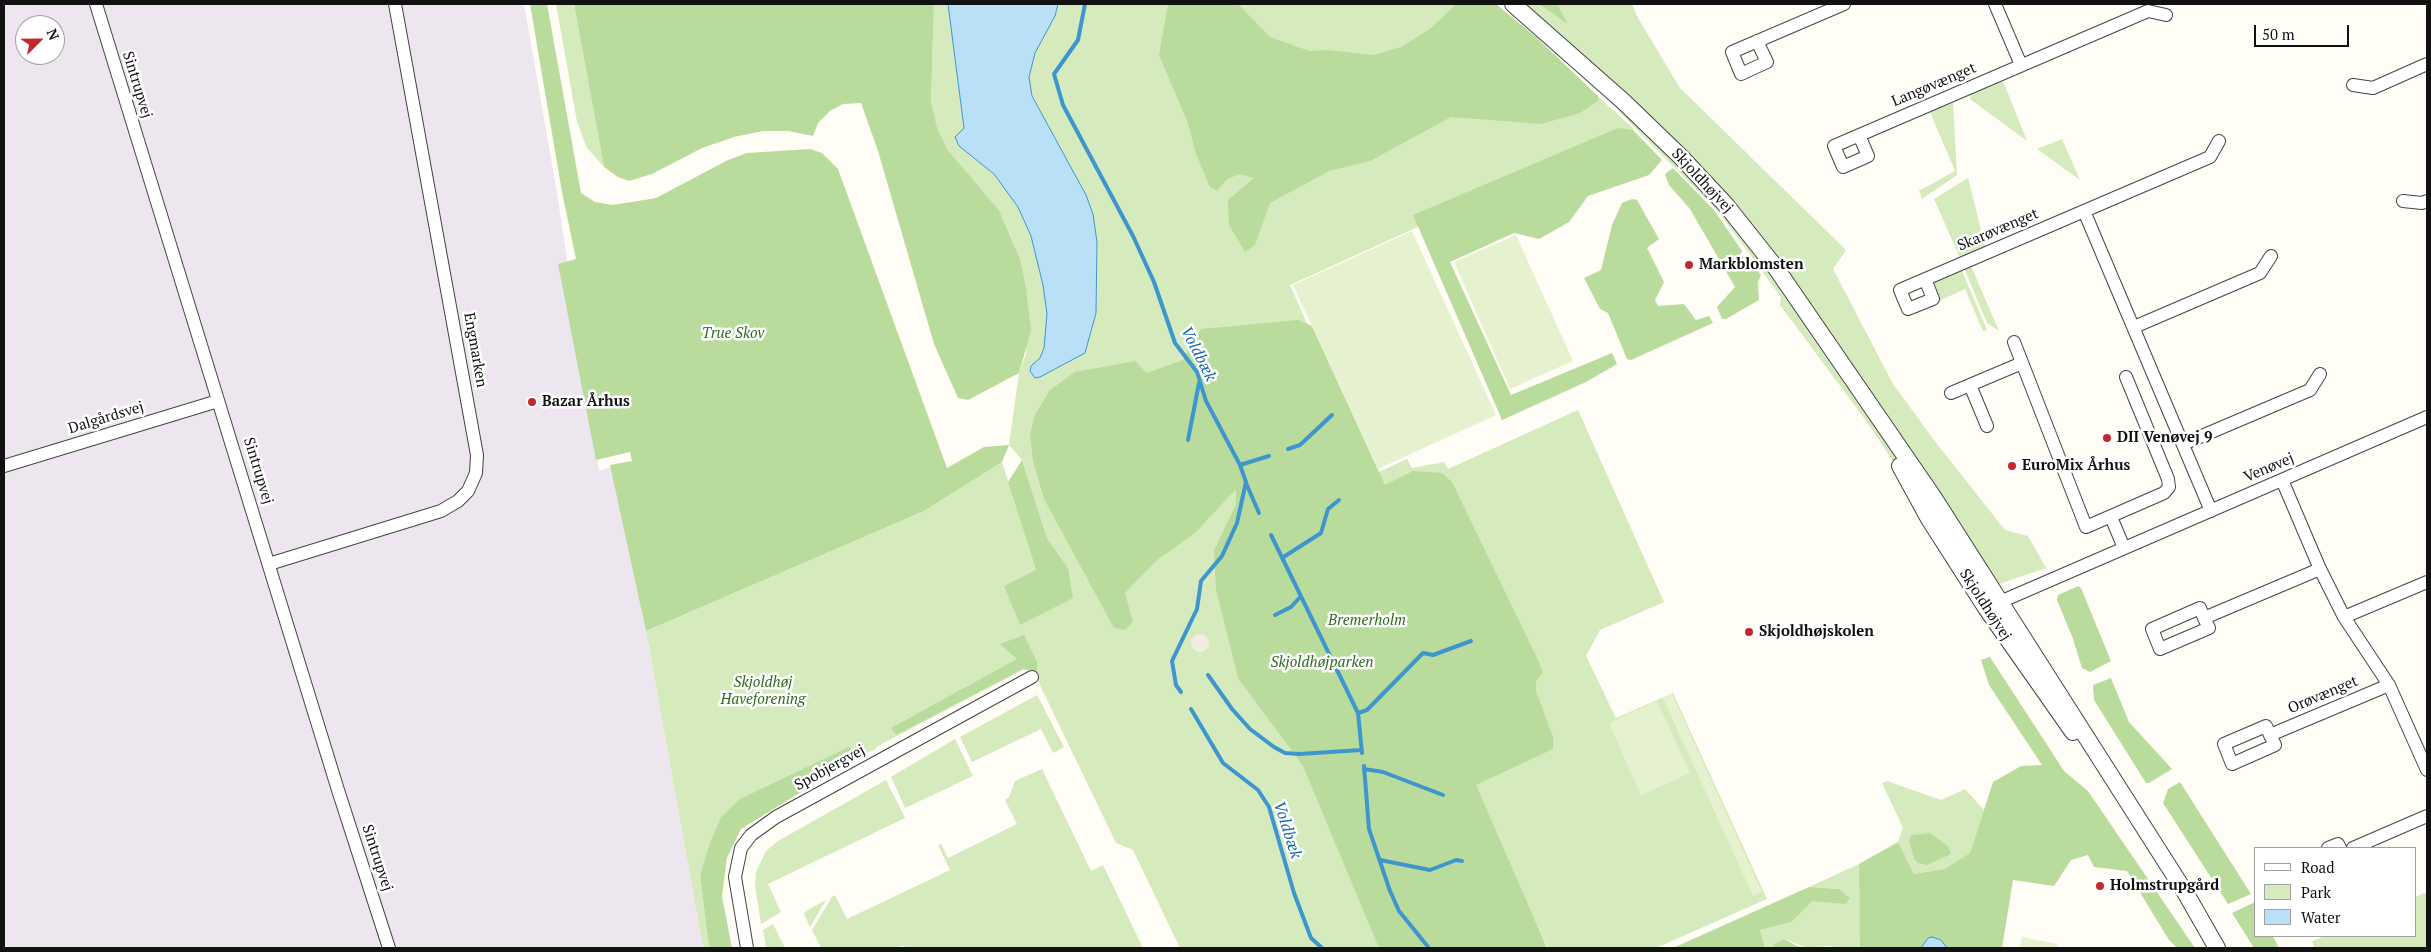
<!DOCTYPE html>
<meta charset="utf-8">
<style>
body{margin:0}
#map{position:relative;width:2431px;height:952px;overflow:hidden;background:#fffdf5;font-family:"PT Serif",serif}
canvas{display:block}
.frame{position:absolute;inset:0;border:5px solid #111;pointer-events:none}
.legend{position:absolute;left:2254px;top:847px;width:162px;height:90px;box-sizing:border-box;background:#fff;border:1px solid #a0a0a0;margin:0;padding:6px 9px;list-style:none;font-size:15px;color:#111}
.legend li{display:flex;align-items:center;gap:10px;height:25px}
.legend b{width:25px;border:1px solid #a0a0a0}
.north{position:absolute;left:15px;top:15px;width:50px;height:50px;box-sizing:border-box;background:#fff;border:1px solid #a0a0a0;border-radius:50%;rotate:67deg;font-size:14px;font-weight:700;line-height:20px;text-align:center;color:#111}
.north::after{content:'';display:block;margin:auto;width:18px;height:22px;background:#c4262e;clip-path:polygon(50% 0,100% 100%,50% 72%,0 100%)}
.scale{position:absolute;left:2254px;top:25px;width:95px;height:22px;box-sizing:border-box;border:2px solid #111;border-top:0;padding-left:6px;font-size:15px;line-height:18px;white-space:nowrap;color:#111;-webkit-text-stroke:4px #fff;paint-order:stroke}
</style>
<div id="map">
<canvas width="2431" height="952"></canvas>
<div class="frame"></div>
<ul class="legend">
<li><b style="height:6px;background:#fff"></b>Road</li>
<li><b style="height:14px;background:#d5ebbd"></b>Park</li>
<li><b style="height:14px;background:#b9e0f7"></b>Water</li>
</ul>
<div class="north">N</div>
<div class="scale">50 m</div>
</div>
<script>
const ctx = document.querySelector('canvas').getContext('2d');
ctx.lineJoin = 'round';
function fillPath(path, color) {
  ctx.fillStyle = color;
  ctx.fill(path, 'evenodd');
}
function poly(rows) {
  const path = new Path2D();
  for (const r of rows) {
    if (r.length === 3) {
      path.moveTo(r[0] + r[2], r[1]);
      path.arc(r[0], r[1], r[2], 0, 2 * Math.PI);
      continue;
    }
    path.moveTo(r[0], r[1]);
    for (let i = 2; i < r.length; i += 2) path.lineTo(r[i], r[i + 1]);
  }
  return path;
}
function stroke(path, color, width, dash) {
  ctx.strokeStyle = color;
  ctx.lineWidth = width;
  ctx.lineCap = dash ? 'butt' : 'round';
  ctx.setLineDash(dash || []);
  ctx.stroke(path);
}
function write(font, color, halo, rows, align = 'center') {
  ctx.font = font + ' "PT Serif",serif';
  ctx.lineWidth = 5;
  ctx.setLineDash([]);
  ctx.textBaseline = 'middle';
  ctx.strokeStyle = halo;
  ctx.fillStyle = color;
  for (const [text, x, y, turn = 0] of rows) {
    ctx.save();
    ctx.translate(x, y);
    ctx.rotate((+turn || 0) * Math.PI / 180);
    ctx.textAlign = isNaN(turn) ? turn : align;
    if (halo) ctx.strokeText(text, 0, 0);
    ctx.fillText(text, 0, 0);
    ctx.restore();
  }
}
fillPath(poly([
 [4,4,524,4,557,193,599,471,616,465,703,948,4,948],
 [25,25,55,25,55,55,25,55]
]), '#eee6ef');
fillPath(poly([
 [556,4,574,4,604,167,587,148,577,122],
 [934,4,1495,4,1634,129,1290,285,1374,474,1407,459,1412,468,1444,462,1448,469,1578,410,1664,602,1600,630,1586,656,1616,718,1673,693,1767,899,1656,948,1548,948,1532,914,1547,948,1180,948,1133,850,1116,843,1037,679,1036,663,876,747,876,749,857,757,717,830,700,875,709,948,703,948,646,631,924,511,1002,462,1036,570,1068,568,1047,538,1022,460,1009,445,1019,373,1026,354,1020,259,999,210,947,149,937,127,931,101],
 [1519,4,1632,4,1638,18,1680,88,1846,250,1833,269,1893,384,1937,444,2005,530,2028,536,2046,568,1979,591,1867,422,1780,305,1781,297,1717,210,1633,126],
 [2003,81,2027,141,1970,99,1971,94],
 [1953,103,1957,175,1922,199,1919,191,1955,171,1930,112],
 [2062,139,2080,180,2037,149],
 [1968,178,1985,246,1960,258,1934,199],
 [1971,266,1999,331,1987,323,1964,268],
 [1960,270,1962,271,1987,330,1983,331,1965,289,1937,302,1931,284],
 [1037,695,1064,747,1053,753,1041,729,972,762,960,737],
 [955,739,973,776,905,808,891,777],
 [1042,769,1091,871,1103,865,1143,948,908,948,903,946,891,948,821,948,812,930,832,897,835,895,847,919,950,870,938,845,941,844,948,858,1017,824,1005,800,1009,797,1015,781],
 [886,780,905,818,768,884,781,912,761,924,755,886,756,872,766,851,778,841],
 [1887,781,1941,800,1965,789,1984,810,1970,853,1944,869,1914,874,1898,842,1903,828,1882,783],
 [1859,864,1861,948,1836,948,1830,946,1807,948,1784,939,1774,944,1773,948,1757,948,1765,946,1760,930,1792,922,1812,901,1839,889,1809,887],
 [2427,892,2427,948,2315,948,2312,941,2325,936,2415,936,2415,897],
 [826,900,810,927,804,914,806,911],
 [773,924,785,948,766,948,763,930]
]), '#d5ebbd');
fillPath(poly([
 [530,4,547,4,581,193,595,202,612,205,632,202,656,198,728,160,747,153,810,149,822,153,838,169,947,468,984,447,1009,445,1002,462,924,511,646,631,610,465,632,461,630,452,596,460,558,264,576,259,562,192],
 [574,4,934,4,931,101,937,127,947,149,999,210,1020,259,1026,288,1031,331,1019,373,968,400,958,398,934,344,878,151,861,103,843,104,830,111,818,123,813,136,788,131,763,131,734,137,702,148,652,174,629,181,618,177,604,167],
 [1168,4,1238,4,1270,37,1309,51,1328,50,1373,55,1401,47,1430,29,1456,4,1496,4,1536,37,1598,96,1599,100,1580,113,1541,124,1451,117,1370,161,1329,171,1270,203,1255,245,1245,252,1229,225,1228,200,1254,178,1240,174,1227,179,1217,191,1210,187,1196,154,1188,123,1159,55],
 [1539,4,1557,4,1568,24],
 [1618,128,1633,130,1662,160,1649,175,1588,196,1569,222,1539,239,1514,233,1450,262,1511,395,1612,353,1617,364,1586,382,1502,420,1413,215],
 [1673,168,1714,210,1742,251,1740,255,1748,259,1761,275,1758,282,1759,300,1726,319,1722,319,1717,307,1735,287,1690,209,1669,185,1665,174],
 [1632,199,1637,200,1659,239,1647,248,1664,282,1655,300,1658,306,1684,304,1696,320,1709,316,1713,323,1631,360,1627,359,1608,313,1600,309,1584,278,1601,270,1612,225,1622,203],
 [1298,320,1312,326,1385,485,1413,471,1442,473,1452,482,1538,660,1543,673,1536,681,1536,691,1553,737,1553,749,1476,785,1547,948,1379,948,1303,766,1238,678,1216,589,1214,551,1236,504,1236,489,1195,533,1157,560,1125,593,1133,622,1125,630,1114,628,1044,499,1033,461,1030,434,1035,415,1050,390,1075,372,1135,361,1147,373,1183,360,1201,329],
 [1022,460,1047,538,1068,568,1073,598,1020,625,1004,586,1036,570,1008,482],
 [2078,586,2081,588,2111,661,2090,672,2082,668,2073,639,2057,600,2058,595],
 [1024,635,1037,662,1037,672,1023,669,896,735,891,728,1017,659,1000,644],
 [1990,657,2064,771,2088,791,2195,948,2177,948,2169,940,2127,871,2094,867,2088,855,2071,860,2054,886,2013,880,2002,948,1860,948,1859,864,1898,842,1914,874,1944,869,1970,853,1993,782,2021,766,2042,765,1989,685,1981,660],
 [2111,678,2129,722,2172,769,2149,783,2146,783,2094,700,2093,685],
 [849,747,858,757,741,829,727,858,722,896,732,948,709,948,700,875,710,843,721,817,740,799],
 [2180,782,2251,894,2228,904,2163,803,2168,789],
 [1930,833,1948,846,1951,854,1927,865,1918,863,1914,859,1909,840,1912,835],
 [1809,887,1839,889,1850,898,1846,904,1812,901,1792,922,1760,930,1765,947,1673,948],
 [2255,902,2255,936,2273,936,2279,948,2254,948,2232,913],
 [1784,939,1797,946,1807,948,1773,948,1774,944]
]), '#b9dc9c');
fillPath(poly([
 [1412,231,1496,415,1378,469,1293,285],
 [1516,235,1573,361,1510,389,1454,262],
 [1672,694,1762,892,1753,896,1663,698],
 [1657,701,1690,773,1641,795,1609,723],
 [2022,937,2057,944,2056,948,2020,948]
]), '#e6f2cf');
fillPath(poly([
 [1200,643,9]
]), '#f1ede2');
const water = poly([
 [948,4,1058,4,1055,16,1035,53,1029,77,1032,96,1086,195,1093,214,1097,242,1096,313,1085,353,1040,377,1035,378,1030,371,1031,366,1040,358,1044,348,1047,314,1043,285,1031,236,1018,207,994,174,959,146,955,137,964,128,948,4],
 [1932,937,1941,940,1947,948,1921,948,1928,938,1932,937]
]);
fillPath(water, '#b9e0f7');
stroke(water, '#3f96cf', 1);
stroke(poly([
 [1085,4,1078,40,1054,74,1063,105,1133,236,1154,282,1175,343,1197,372,1206,401,1240,465,1246,482,1237,523,1222,556,1201,581,1197,609,1172,661,1176,685,1181,692],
 [1188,440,1199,383],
 [1288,449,1300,445,1332,415],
 [1240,465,1269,456],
 [1246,483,1259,513],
 [1271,535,1358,713,1362,753],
 [1282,558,1321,533,1328,509,1339,500],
 [1275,615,1291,607,1301,596],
 [1208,675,1232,709,1250,729,1274,747,1285,753,1299,754,1361,750],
 [1191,709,1223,763,1258,790,1269,807,1294,893,1311,938,1322,948],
 [1358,713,1367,710,1423,653,1433,655,1471,641],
 [1364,766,1369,829,1390,891,1399,911,1429,948],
 [1364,769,1383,772,1443,795],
 [1380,860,1430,870,1456,860,1462,861]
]), '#3f96cf', 4);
const minor = poly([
 [96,4,338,790,389,948],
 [1995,4,2021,65],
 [1757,41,1767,62,1741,74,1732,52,1844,4],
 [2353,85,2373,88,2427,64],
 [1859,135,1868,156,1843,167,1834,146,2148,11,2166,15],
 [2403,201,2422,203,2427,201],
 [2084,211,2211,511],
 [1925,279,1933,299,1908,309,1900,290,2210,157,2219,141],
 [2134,327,2260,273,2271,256],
 [2014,342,2086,527,2164,493,2169,487,2168,479,2126,377],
 [1970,385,1987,426],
 [1951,393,2022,363],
 [2183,444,2310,390,2320,374],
 [4,466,218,401],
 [2282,480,2320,569,2344,617,2389,685,2427,770],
 [2111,517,2124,548],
 [269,564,441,511,458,501,468,491,476,473,477,455,395,4],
 [1993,605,2427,417],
 [2344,617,2427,582],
 [2204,618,2209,628,2160,649,2152,629,2200,608,2204,618,2320,569],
 [2270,735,2275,745,2232,764,2224,744,2266,726,2270,735,2389,685],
 [2328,848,2338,844,2340,848],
 [2353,848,2427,816],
 [747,948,735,877,741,848,751,835,776,817,1032,677]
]);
const tertiary = poly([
 [1513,4,1624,102,1681,157,1726,205,1776,268,1934,498,2185,892,2217,948],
 [1900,466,1929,519,1986,608,2073,732]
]);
stroke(minor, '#444', 14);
stroke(tertiary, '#444', 18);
stroke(minor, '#fff', 12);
stroke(tertiary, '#fff', 16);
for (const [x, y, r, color] of [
 [1689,265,5,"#c4262e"],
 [532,402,5,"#c4262e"],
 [2107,438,5,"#c4262e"],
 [2012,466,5,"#c4262e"],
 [1749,632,5,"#c4262e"],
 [2100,886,5,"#c4262e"]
]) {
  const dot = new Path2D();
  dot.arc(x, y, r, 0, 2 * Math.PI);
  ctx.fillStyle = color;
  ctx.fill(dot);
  stroke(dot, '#fff', 2);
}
write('15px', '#111', '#fff', [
 ["Sintrupvej",137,85,73],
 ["Langøvænget",1934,85,-23],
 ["Skjoldhøjvej",1702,181,47],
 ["Skarøvænget",1998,230,-23],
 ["Engmarken",475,350,80],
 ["Dalgårdsvej",106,418,-17],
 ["Venøvej",2269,468,-23],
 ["Sintrupvej",258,471,73],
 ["Skjoldhøjvej",1985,605,57],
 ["Orøvænget",2323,695,-23],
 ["Spobjergvej",830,768,-29],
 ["Sintrupvej",377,858,72]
]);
write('bold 15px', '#111', '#fff', [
 ["Markblomsten",1699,265],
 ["Bazar Århus",542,402],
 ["DII Venøvej 9",2117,438],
 ["EuroMix Århus",2022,466],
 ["Skjoldhøjskolen",1759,632],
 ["Holmstrupgård",2110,886]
], 'left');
write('italic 15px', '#2f6b1f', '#fff', [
 ["True Skov",733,334],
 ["Bremerholm",1367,621],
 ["Skjoldhøjparken",1322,663],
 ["Skjoldhøj",763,683],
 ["Haveforening",763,700]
]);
write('italic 16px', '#1768a6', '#fff', [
 ["Voldbæk",1198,354,63],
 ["Voldbæk",1287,830,72]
]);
</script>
